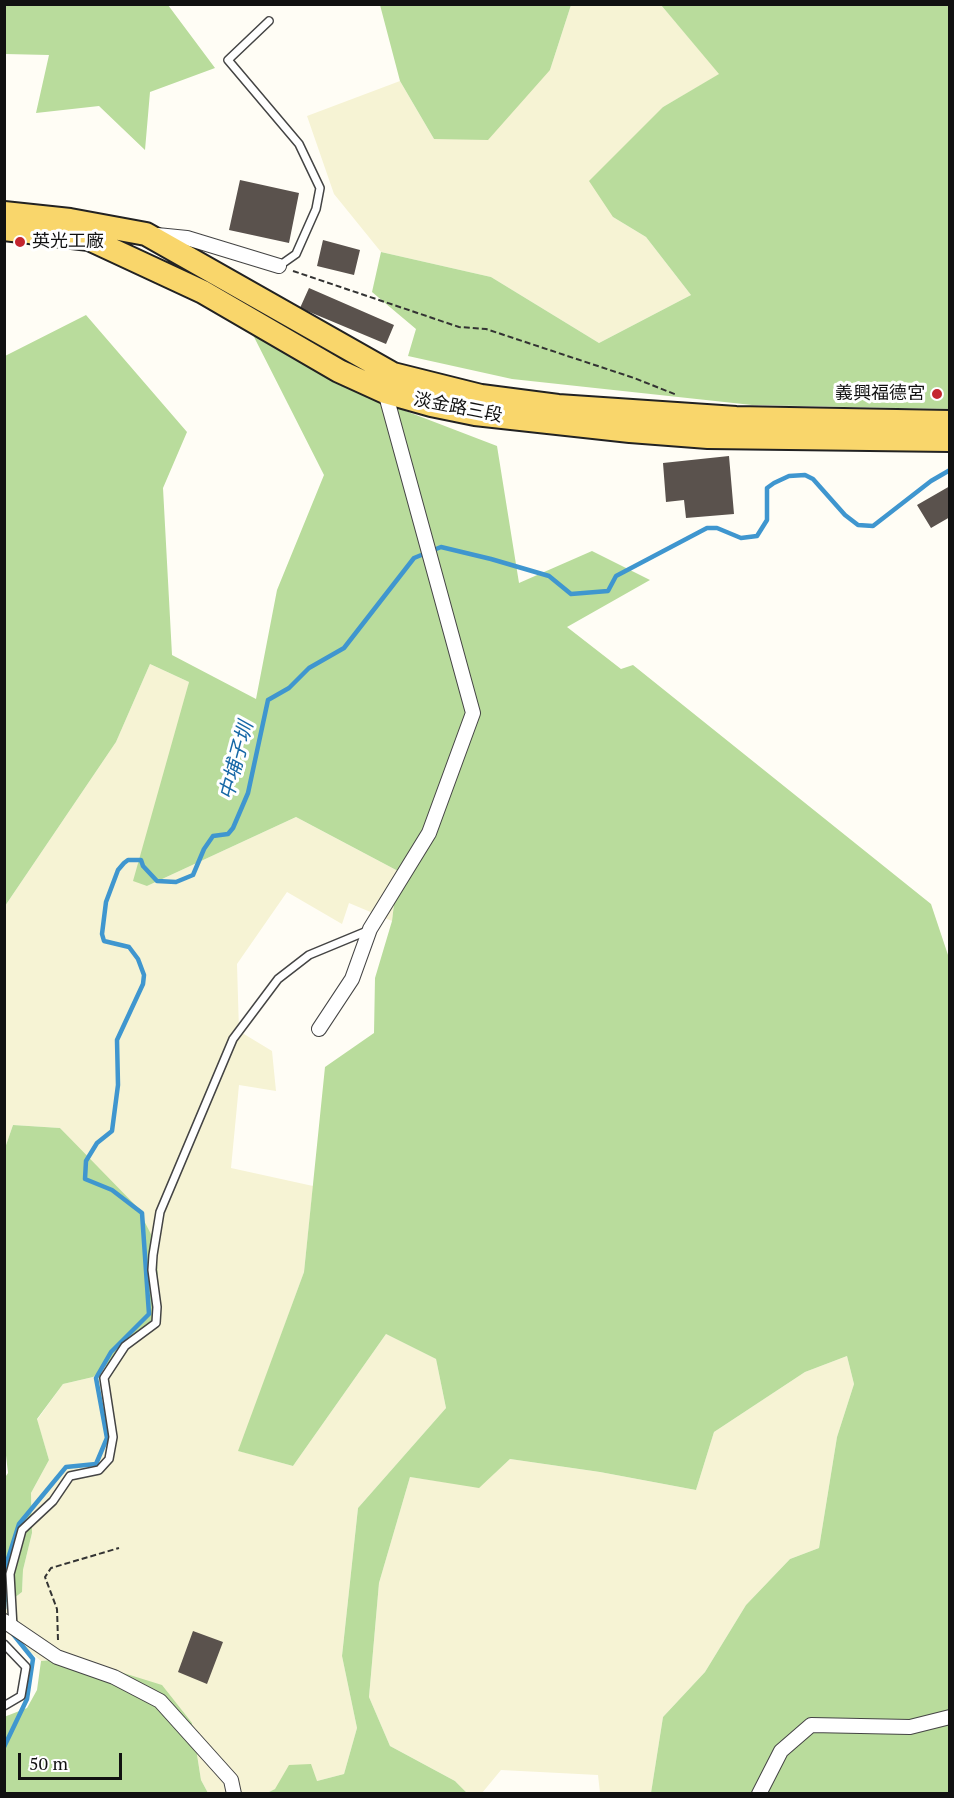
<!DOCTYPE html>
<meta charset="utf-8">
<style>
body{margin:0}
#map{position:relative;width:954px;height:1798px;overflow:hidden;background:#fffdf5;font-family:"PT Serif",serif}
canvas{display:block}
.frame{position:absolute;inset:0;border:6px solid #111;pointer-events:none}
.scale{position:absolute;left:18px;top:1753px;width:104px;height:27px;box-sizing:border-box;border:3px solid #111;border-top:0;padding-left:8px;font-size:18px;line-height:21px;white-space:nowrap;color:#111;-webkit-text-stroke:4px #fff;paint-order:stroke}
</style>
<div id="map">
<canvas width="954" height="1798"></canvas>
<div class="frame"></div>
<div class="scale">50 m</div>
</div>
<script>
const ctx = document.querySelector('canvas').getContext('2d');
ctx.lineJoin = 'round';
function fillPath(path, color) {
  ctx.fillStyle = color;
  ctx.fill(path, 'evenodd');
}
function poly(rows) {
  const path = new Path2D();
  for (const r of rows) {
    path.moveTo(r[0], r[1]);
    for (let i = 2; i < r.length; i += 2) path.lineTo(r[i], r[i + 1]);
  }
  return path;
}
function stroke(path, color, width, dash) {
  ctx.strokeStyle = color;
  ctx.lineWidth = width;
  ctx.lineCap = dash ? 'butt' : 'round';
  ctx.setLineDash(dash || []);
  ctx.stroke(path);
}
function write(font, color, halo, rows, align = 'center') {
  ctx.font = font + ' "PT Serif","Noto Sans TC",serif';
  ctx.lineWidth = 6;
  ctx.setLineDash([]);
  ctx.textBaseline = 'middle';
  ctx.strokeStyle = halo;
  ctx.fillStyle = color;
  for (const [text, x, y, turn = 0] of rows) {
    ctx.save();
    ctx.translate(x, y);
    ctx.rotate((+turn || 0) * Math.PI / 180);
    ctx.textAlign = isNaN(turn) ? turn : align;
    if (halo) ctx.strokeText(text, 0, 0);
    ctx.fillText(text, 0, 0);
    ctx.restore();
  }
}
fillPath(poly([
 [571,5,661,5,720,74,663,107,613,217,646,237,691,295,599,343,491,277,381,252,334,194,307,116,400,81,434,139,550,70],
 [150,664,189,682,147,886,296,817,398,871,392,921,349,903,342,924,287,892,237,964,239,1031,272,1051,276,1091,239,1085,231,1168,313,1186,304,1272,239,1451,293,1466,386,1334,436,1359,446,1408,358,1508,342,1656,357,1728,344,1774,317,1781,275,1789,267,1793,208,1793,201,1780,192,1723,75,1658,41,1661,5,1631,5,1602,9,1602,22,1592,23,1570,32,1533,31,1493,49,1460,37,1420,63,1384,93,1377,93,1165,60,1128,13,1125,5,1148,5,906,116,742],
 [847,1356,854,1384,837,1437,819,1548,790,1559,746,1605,705,1672,663,1717,651,1793,600,1793,598,1775,501,1770,482,1793,467,1793,455,1781,390,1746,369,1697,379,1583,410,1477,479,1487,510,1459,600,1472,696,1490,714,1432,805,1372]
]), '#f6f3d4');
fillPath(poly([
 [5,4,168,5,215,68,150,92,145,150,99,106,36,113,49,55,5,54],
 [380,5,380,4,571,5,550,70,488,140,434,139,400,81],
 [661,5,949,5,949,409,752,405,512,379,408,356,416,329,372,292,381,252,491,277,599,343,691,295,646,237,613,217,589,181,663,107,719,74],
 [86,315,187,432,163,488,172,655,256,699,277,590,324,475,252,333,377,400,497,446,519,583,592,551,650,580,567,627,621,669,633,665,931,904,949,958,949,1793,651,1793,663,1717,705,1672,746,1605,790,1559,819,1548,837,1437,854,1384,847,1356,805,1372,714,1432,696,1490,600,1472,510,1459,479,1488,410,1477,379,1583,369,1697,390,1746,455,1781,467,1793,267,1793,275,1789,289,1765,311,1764,317,1781,344,1774,357,1728,342,1656,358,1508,446,1408,436,1359,386,1334,293,1466,238,1451,304,1272,325,1067,374,1033,375,978,392,921,398,871,296,817,147,886,133,881,189,682,150,664,116,742,5,906,5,356],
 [13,1125,60,1128,137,1207,156,1244,160,1312,122,1352,93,1377,63,1384,37,1419,49,1460,31,1493,32,1533,23,1570,22,1592,9,1602,4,1602,4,1479,8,1473,4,1438,5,1148],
 [75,1658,162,1685,192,1723,201,1780,208,1793,5,1793,4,1717,27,1708,37,1690,41,1661]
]), '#b9dc9c');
stroke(poly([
 [4,1609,6,1565,19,1524,66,1467,96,1464,107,1438,96,1378,111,1352,149,1314,142,1213,112,1190,85,1179,86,1161,97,1143,112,1131,118,1085,117,1040,143,984,144,975,138,959,129,947,104,941,102,934,106,902,118,870,124,863,128,860,141,860,143,866,157,881,176,882,193,875,204,849,213,836,228,834,233,828,248,793,268,700,289,688,309,668,344,648,414,558,441,547,491,559,549,576,571,594,608,591,616,576,707,528,717,528,741,538,757,536,767,520,767,488,774,483,789,476,805,475,813,479,845,515,858,525,873,526,931,481,950,470],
 [4,1747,27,1699,33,1659,13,1634]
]), '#3f96cf', 4.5);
fillPath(poly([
 [240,180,299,193,289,243,229,230],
 [323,240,360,250,354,275,317,266],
 [309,288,394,325,386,344,300,308],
 [729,456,734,514,686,518,684,500,666,502,663,463],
 [950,486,950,517,931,528,917,505],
 [193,1631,223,1642,207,1684,178,1672]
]), '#5a524d');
const lane = poly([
 [269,21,228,60,299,144,320,188,316,209,296,254,279,266],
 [13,1627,10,1574,22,1530,53,1501,70,1476,99,1470,109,1459,113,1437,104,1378,125,1346,156,1323,157,1307,152,1270,153,1255,160,1212,233,1039,278,979,309,955,367,931],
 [4,1644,26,1667,21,1696,4,1706]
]);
const street = poly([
 [157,235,187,238,279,266],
 [319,1029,352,979,370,929,429,833,473,713,385,392,386,389],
 [4,1621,57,1657,114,1677,160,1701,231,1780,234,1794],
 [759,1794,781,1751,811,1725,910,1727,950,1717]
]);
const primary = poly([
 [4,213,70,220,146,234,393,374,481,396,558,406,736,418,950,422],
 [4,229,89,239,203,292,339,371,385,392,431,405,475,414,630,431,708,437,950,440]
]);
stroke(lane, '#444', 10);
stroke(street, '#444', 16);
stroke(primary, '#222', 26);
stroke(poly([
 [293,271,459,327,486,329,634,378,677,395],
 [58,1640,57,1609,45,1577,51,1568,119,1548]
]), '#333', 2, [6, 3]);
stroke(lane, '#fff', 7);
stroke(street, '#fff', 14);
stroke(primary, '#f9d66b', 22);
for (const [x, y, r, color] of [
 [20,242,6,"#c4262e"],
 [937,394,6,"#c4262e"]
]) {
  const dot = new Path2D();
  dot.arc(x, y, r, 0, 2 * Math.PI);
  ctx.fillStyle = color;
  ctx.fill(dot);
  stroke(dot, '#fff', 2);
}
write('18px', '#111', '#fff', [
 ["英光工廠",32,242],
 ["義興福德宮",925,394,"right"]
], 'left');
write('18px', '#111', '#fff', [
 ["淡金路三段",458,408,11]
]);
write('italic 20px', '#1768a6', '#fff', [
 ["中埔子圳",237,761,-75]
]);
</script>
